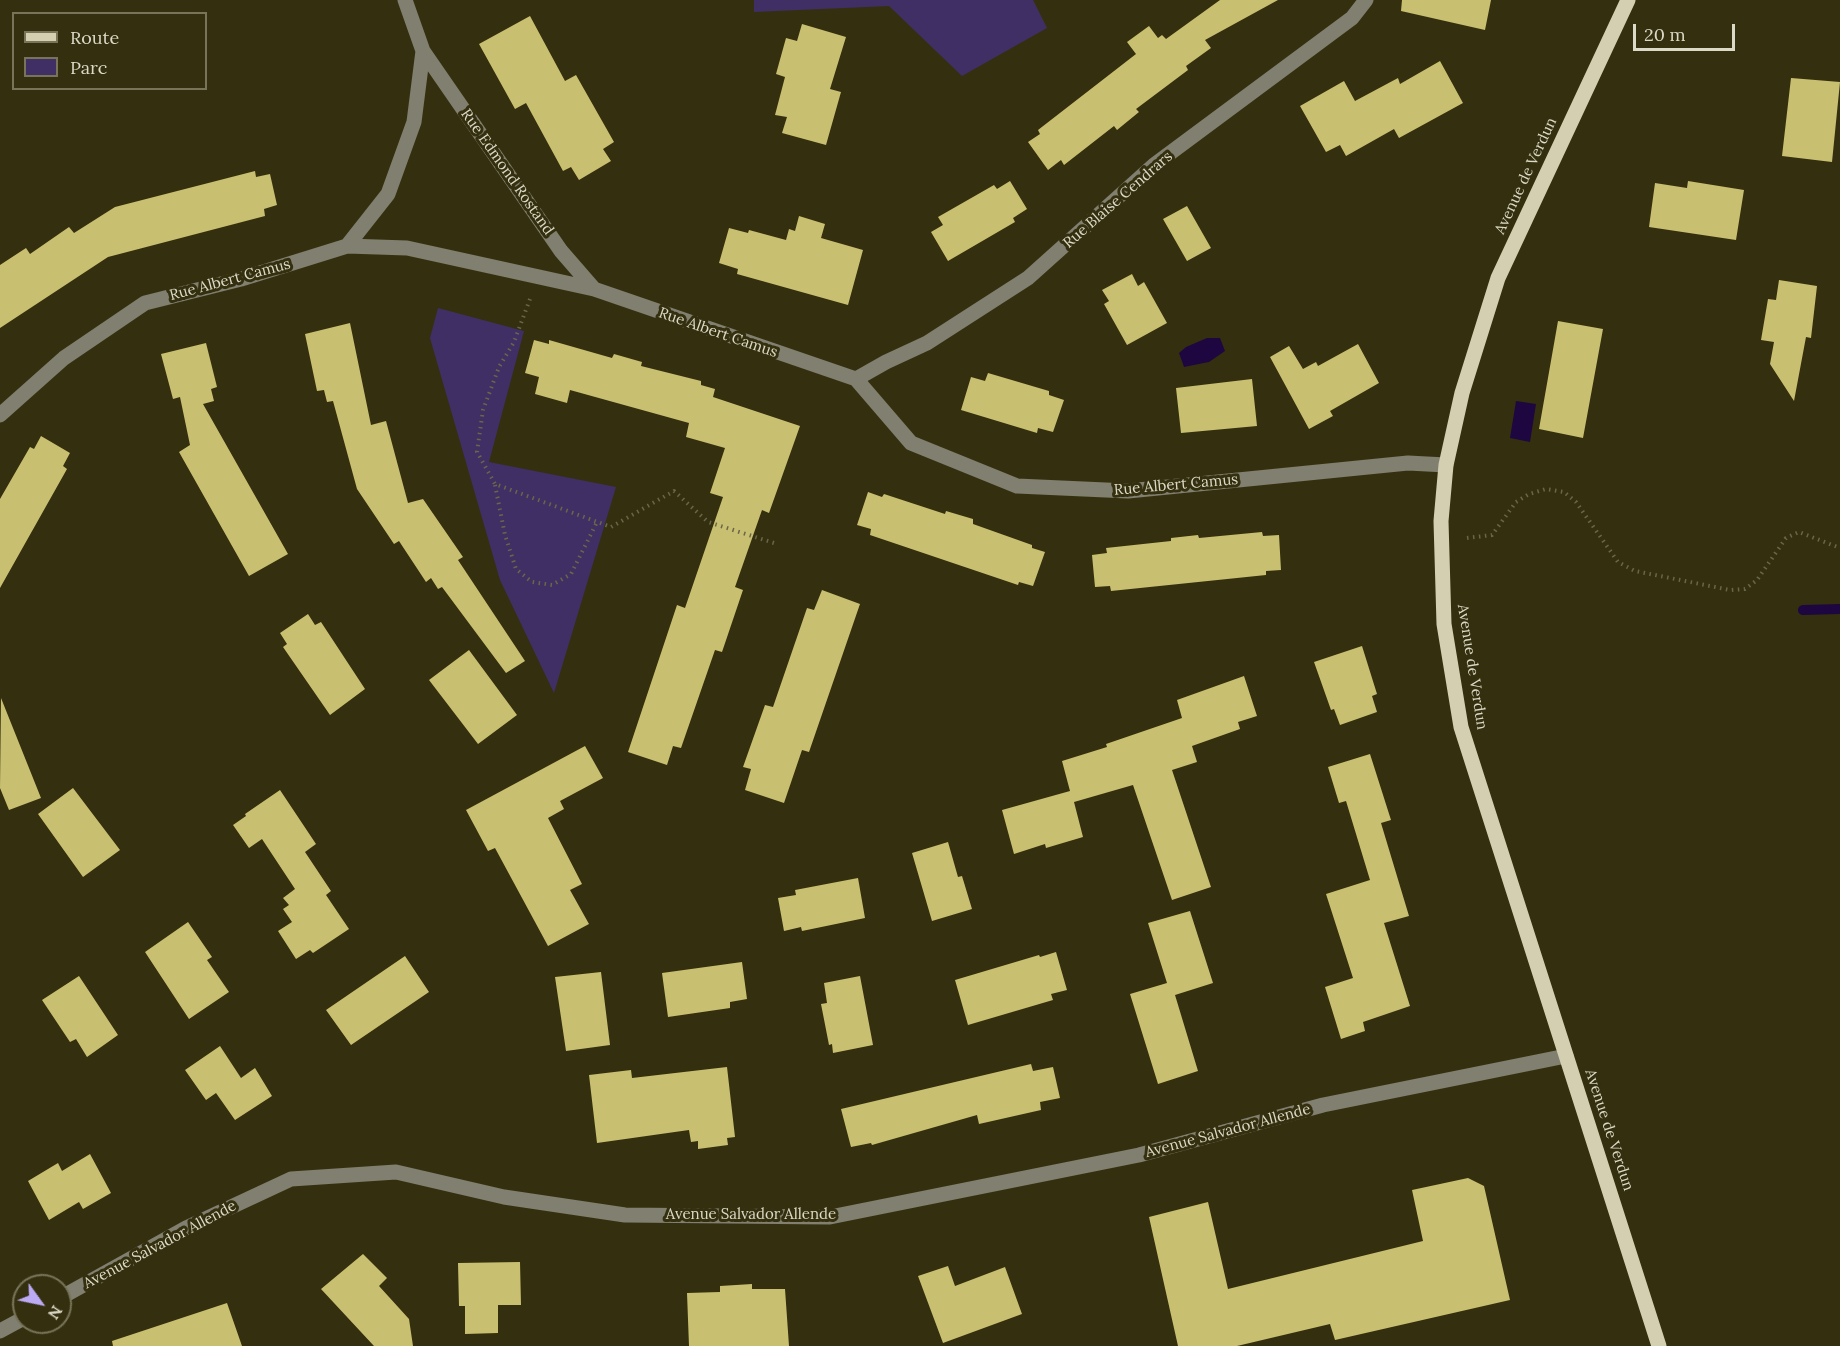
<!DOCTYPE html>
<style>
body{margin:0}
#map{position:relative;width:1840px;height:1346px;overflow:hidden;background:#34300f;font-family:Lora,serif}
canvas{display:block}
.legend{position:absolute;left:12px;top:12px;width:195px;height:78px;box-sizing:border-box;background:#34300f;border:2px solid #777459;margin:0;padding:8px 10px;list-style:none;font-size:18px;color:#dbd9c7}
.legend li{display:flex;align-items:center;gap:12px;height:30px}
.legend b{width:30px;border:2px solid #777459}
.north{position:absolute;left:12px;top:1274px;width:60px;height:60px;box-sizing:border-box;background:#34300f;border:2px solid #777459;border-radius:50%;rotate:123deg;font-size:16px;font-weight:700;line-height:24px;text-align:center;color:#dbd9c7}
.north::after{content:'';display:block;margin:auto;width:21px;height:27px;background:#bcaaf5;clip-path:polygon(50% 0,100% 100%,50% 72%,0 100%)}
.scale{position:absolute;left:1633px;top:24px;width:102px;height:27px;box-sizing:border-box;border:3px solid #dbd9c7;border-top:0;padding-left:8px;font-size:18px;line-height:21px;white-space:nowrap;color:#dbd9c7;-webkit-text-stroke:4px #34300f;paint-order:stroke}
</style>
<div id="map">
<canvas width="1840" height="1346"></canvas>
<ul class="legend">
<li><b style="height:8px;background:#d3cfb0"></b>Route</li>
<li><b style="height:16px;background:#3f2f65"></b>Parc</li>
</ul>
<div class="north">N</div>
<div class="scale">20 m</div>
</div>
<script>
const ctx = document.querySelector('canvas').getContext('2d');
ctx.lineJoin = 'round';
function fillPath(path, color) {
  ctx.fillStyle = color;
  ctx.fill(path, 'evenodd');
}
function poly(rows) {
  const path = new Path2D();
  for (const r of rows) {
    path.moveTo(r[0], r[1]);
    for (let i = 2; i < r.length; i += 2) path.lineTo(r[i], r[i + 1]);
  }
  return path;
}
function stroke(path, color, width, dash) {
  ctx.strokeStyle = color;
  ctx.lineWidth = width;
  ctx.lineCap = dash ? 'butt' : 'round';
  ctx.setLineDash(dash || []);
  ctx.stroke(path);
}
function write(font, color, halo, rows, align = 'center') {
  ctx.font = font + ' Lora,serif';
  ctx.lineWidth = 6;
  ctx.setLineDash([]);
  ctx.textBaseline = 'middle';
  ctx.strokeStyle = halo;
  ctx.fillStyle = color;
  for (const [text, x, y, turn = 0] of rows) {
    ctx.save();
    ctx.translate(x, y);
    ctx.rotate((+turn || 0) * Math.PI / 180);
    ctx.textAlign = isNaN(turn) ? turn : align;
    if (halo) ctx.strokeText(text, 0, 0);
    ctx.fillText(text, 0, 0);
    ctx.restore();
  }
}
fillPath(poly([
 [754,0,1033,0,1047,28,962,76,889,6,754,12],
 [438,308,524,331,489,462,616,487,554,693,500,580,430,338]
]), '#3f2f65');
fillPath(poly([
 [1207,338,1220,338,1225,351,1209,362,1184,367,1179,353,1186,347],
 [1516,401,1536,404,1530,442,1510,438]
]), '#1e0640');
stroke(poly([
 [1803,610,1840,609]
]), '#1e0640', 10);
fillPath(poly([
 [1220,0,1278,0,1205,40,1211,48,1186,66,1188,70,1136,109,1139,112,1117,130,1114,126,1064,165,1061,160,1048,170,1028,142,1040,134,1038,130,1136,54,1127,42,1149,26,1158,38,1162,35,1166,39],
 [1402,0,1491,0,1485,30,1401,11],
 [530,16,565,81,576,75,614,142,603,149,611,161,579,180,571,167,563,171,526,103,515,109,479,44],
 [802,24,846,37,830,89,841,92,826,145,782,133,787,117,775,115,785,77,776,74,786,38,797,41],
 [1440,61,1463,103,1399,138,1394,129,1346,156,1340,145,1326,152,1300,106,1344,81,1355,101,1398,78,1400,84],
 [1791,78,1840,82,1832,162,1782,156],
 [255,171,256,177,270,174,277,205,264,209,265,216,108,257,0,328,0,265,26,248,30,254,69,227,74,233,115,207],
 [1010,181,1027,209,1013,218,1015,222,948,261,931,232,943,225,938,217,994,185,997,189],
 [1688,181,1744,190,1736,240,1649,227,1655,183,1687,188],
 [1187,206,1211,248,1187,261,1163,219],
 [799,216,825,224,821,238,863,250,848,305,737,274,738,269,719,263,729,228,748,233,749,230,786,240,789,229,795,231],
 [1132,274,1138,286,1144,282,1167,323,1127,345,1104,304,1109,301,1102,290],
 [1779,280,1817,286,1811,338,1806,337,1794,401,1770,364,1774,342,1761,340,1768,299,1776,300],
 [1558,321,1603,329,1583,438,1539,429],
 [350,323,371,425,386,421,408,503,423,499,463,557,458,560,525,661,506,673,442,587,438,589,431,578,426,582,399,541,394,544,357,489,333,401,327,402,324,390,317,391,305,334],
 [534,340,549,344,549,340,612,358,614,354,642,362,641,366,701,381,701,385,715,389,713,397,800,426,769,513,762,510,735,587,743,590,722,652,715,650,681,748,673,746,667,765,628,752,677,605,685,608,723,497,710,493,725,448,686,437,689,423,570,390,567,403,535,394,539,377,525,373],
 [206,343,217,387,211,389,214,401,203,404,288,554,249,576,179,452,190,445,180,397,173,399,161,354],
 [1358,344,1379,383,1330,411,1333,416,1309,429,1270,357,1289,346,1303,369,1316,362,1318,366],
 [988,373,1049,391,1049,395,1064,400,1053,432,1038,428,1037,433,961,410,971,377,985,381],
 [1252,379,1257,426,1181,433,1176,388],
 [41,436,70,453,63,466,67,469,0,588,0,499,30,447,34,449],
 [868,492,882,497,884,494,945,514,946,511,973,519,973,524,1032,545,1032,548,1045,552,1033,586,1019,582,1018,585,870,535,871,529,857,525],
 [1262,532,1263,536,1279,535,1281,570,1266,571,1266,575,1111,591,1110,586,1095,587,1092,555,1107,553,1106,548,1171,541,1171,538,1198,535,1199,538],
 [822,590,860,604,809,752,802,750,784,803,745,790,751,769,743,767,765,705,773,707,807,608,814,610],
 [308,614,315,625,321,622,365,689,330,715,283,647,287,644,280,633],
 [1362,646,1377,694,1372,696,1377,712,1340,725,1334,709,1331,710,1314,662],
 [469,650,517,715,478,744,429,680],
 [1244,676,1257,716,1238,722,1240,729,1192,746,1197,762,1172,770,1211,887,1172,900,1133,785,1074,802,1083,837,1046,848,1045,844,1014,854,1002,810,1070,791,1062,761,1107,747,1106,744,1182,718,1177,700],
 [1,698,41,798,9,810,0,788],
 [585,746,603,778,560,801,564,809,548,818,582,884,570,890,589,924,548,946,495,848,488,851,466,810],
 [1370,754,1391,820,1381,823,1409,916,1384,923,1410,1006,1363,1022,1365,1031,1341,1039,1325,987,1353,978,1326,894,1370,880,1346,801,1339,803,1328,767],
 [73,788,120,850,83,877,38,814],
 [280,790,316,844,305,852,331,891,326,895,349,929,313,953,310,950,296,959,278,931,292,922,283,909,289,905,283,898,295,889,262,839,249,848,233,825,246,816,245,814],
 [948,842,958,877,962,876,972,909,932,921,912,853],
 [858,878,865,918,802,931,801,927,784,931,778,898,796,895,795,890],
 [1190,911,1213,983,1175,995,1198,1071,1158,1084,1130,994,1167,983,1148,923],
 [188,922,212,957,207,960,229,992,189,1019,145,952],
 [1056,952,1067,990,1051,994,1053,1000,968,1025,955,980,1039,955,1040,957],
 [405,956,429,992,351,1045,326,1010],
 [742,962,747,999,730,1002,730,1008,668,1017,662,973],
 [601,972,610,1045,566,1051,555,977],
 [79,976,118,1035,87,1057,76,1039,70,1042,42,1000],
 [860,976,873,1045,833,1053,832,1044,829,1045,821,1004,827,1003,824,983],
 [220,1046,241,1078,255,1068,272,1096,235,1120,216,1093,206,1100,185,1070],
 [1031,1064,1033,1071,1053,1067,1060,1098,1040,1102,1041,1110,979,1124,977,1115,872,1145,871,1143,851,1147,841,1109],
 [727,1067,735,1137,727,1138,728,1145,698,1149,698,1141,691,1142,689,1130,597,1143,589,1075,631,1070,632,1078],
 [90,1154,111,1193,83,1209,79,1202,49,1220,28,1181,58,1163,62,1171],
 [1468,1178,1484,1186,1510,1300,1335,1340,1330,1324,1237,1346,1178,1346,1149,1217,1208,1202,1228,1289,1423,1241,1412,1190],
 [363,1254,387,1278,379,1286,409,1319,413,1346,374,1346,321,1289],
 [520,1262,521,1305,498,1305,498,1333,465,1334,465,1306,459,1306,458,1263],
 [948,1266,955,1286,1005,1267,1022,1314,943,1343,918,1276],
 [752,1284,752,1289,785,1289,789,1346,689,1346,687,1293,720,1292,720,1286],
 [227,1303,242,1346,113,1346,112,1341]
]), '#c9bf71');
stroke(poly([
 [530,299,514,342,499,367,483,410,477,452,495,484,611,527,674,491,708,522,774,543],
 [495,485,505,535,516,569,532,582,552,585,571,574,597,522],
 [1467,538,1492,535,1516,502,1529,494,1546,489,1564,492,1576,502,1618,562,1635,571,1730,590,1745,589,1757,580,1786,538,1799,532,1840,548]
]), '#69664a', 4, [1.5, 4.5]);
stroke(poly([
 [405,0,423,51,561,251,594,289],
 [347,246,388,194,414,122,423,51],
 [856,379,886,362,927,343,1028,278,1154,165,1352,18,1366,0],
 [0,415,64,358,145,303,241,279,347,246,407,248,594,289,856,379,911,443,1017,486,1128,491,1408,463,1446,465],
 [60,1298,186,1228,291,1179,396,1172,504,1197,625,1215,830,1217,1139,1155,1323,1105,1566,1056],
 [0,1331,24,1318]
]), '#807f70', 15);
stroke(poly([
 [1628,0,1498,278,1462,393,1446,465,1441,521,1444,624,1461,727,1659,1346]
]), '#d3cfb0', 15);
write('15px', '#dbd9c7', '#34300f', [
 ["Rue Edmond Rostand",507,172,55],
 ["Avenue de Verdun",1526,176,-65],
 ["Rue Blaise Cendrars",1118,200,-41],
 ["Rue Albert Camus",230,280,-15],
 ["Rue Albert Camus",718,333,19],
 ["Rue Albert Camus",1176,485,-5],
 ["Avenue de Verdun",1472,667,81],
 ["Avenue de Verdun",1609,1130,72],
 ["Avenue Salvador Allende",1228,1131,-15],
 ["Avenue Salvador Allende",751,1215],
 ["Avenue Salvador Allende",160,1245,-28]
]);
</script>
